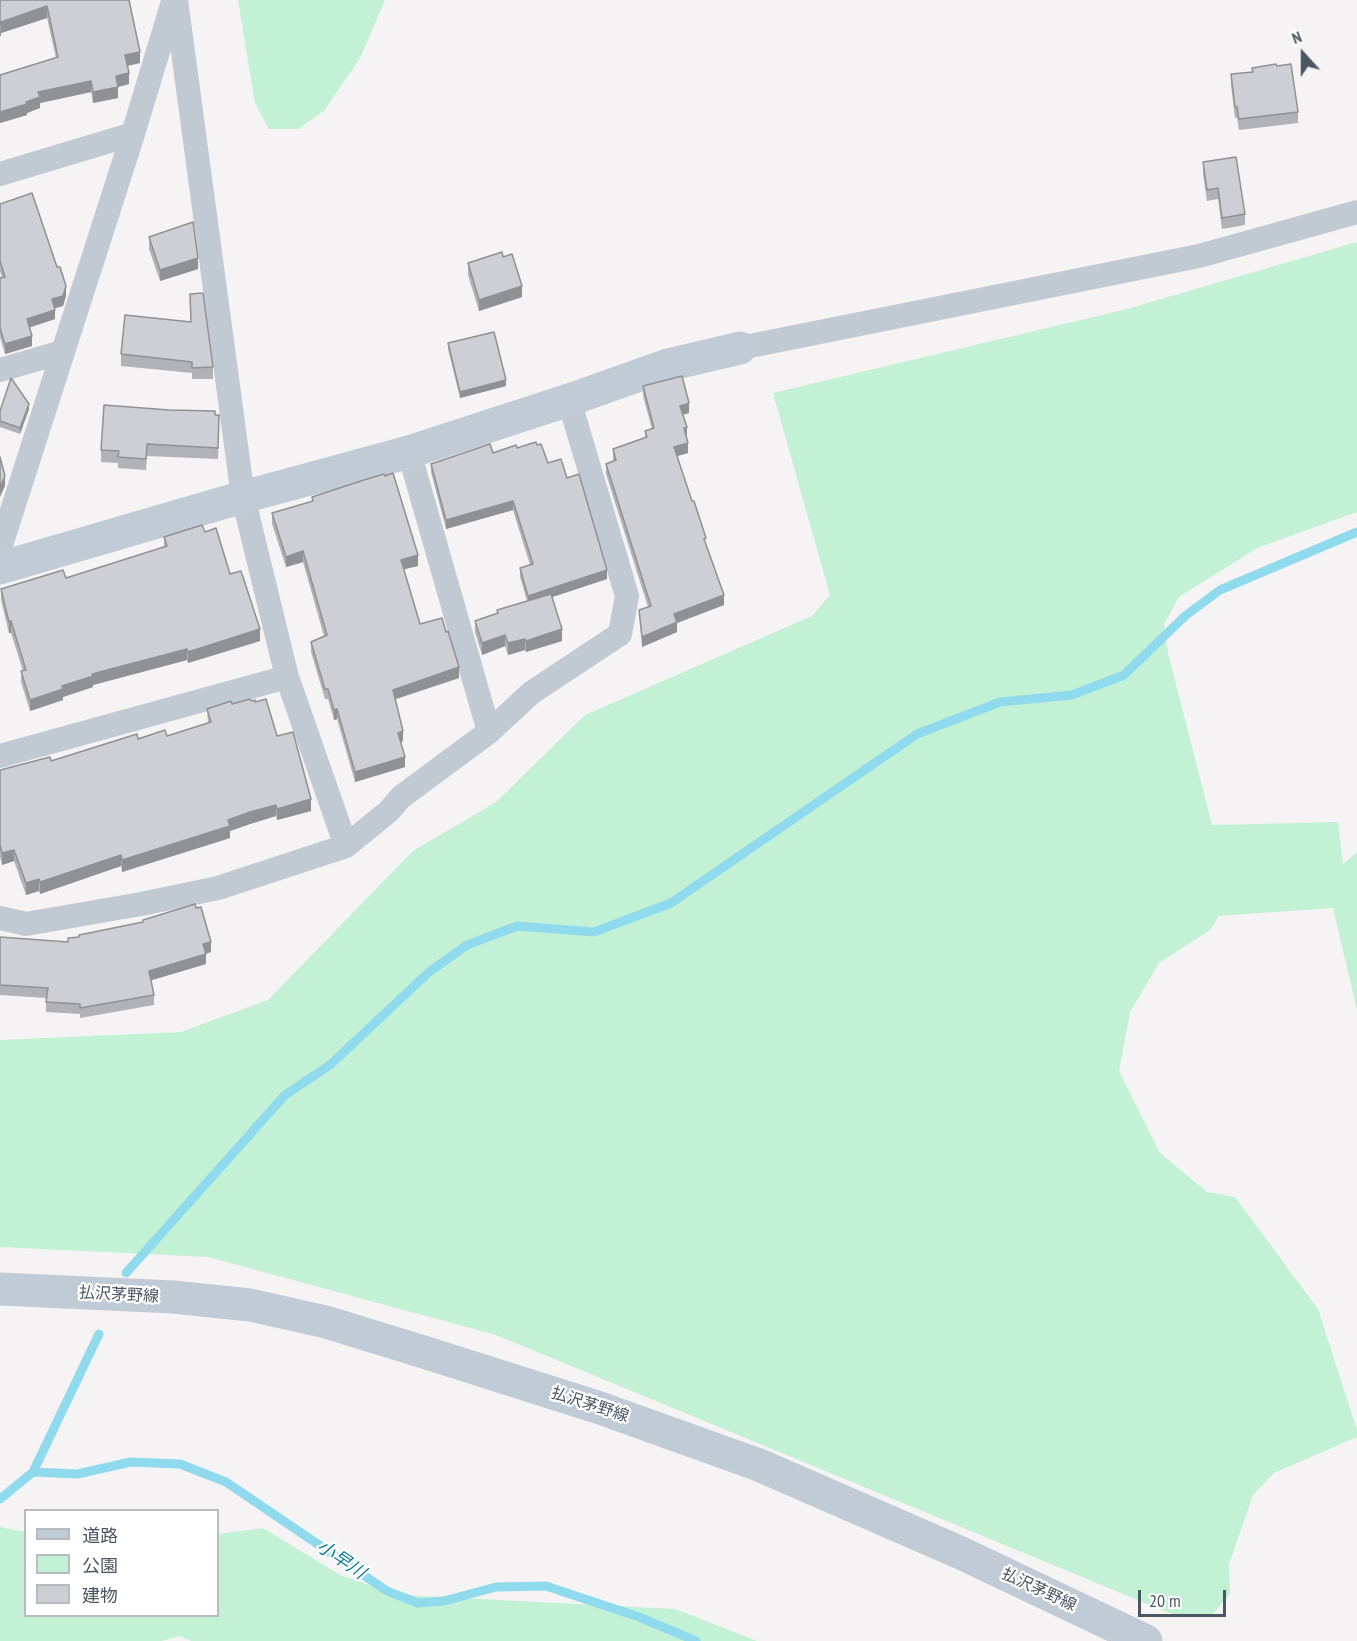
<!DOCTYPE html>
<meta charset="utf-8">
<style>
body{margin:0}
#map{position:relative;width:1357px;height:1641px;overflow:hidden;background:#f5f3f3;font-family:"PT Sans Narrow","Noto Sans JP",sans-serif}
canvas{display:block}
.legend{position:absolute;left:24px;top:1509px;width:195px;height:108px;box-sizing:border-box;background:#fff;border:2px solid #b7bbc0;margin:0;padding:8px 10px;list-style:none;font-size:18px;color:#4a5661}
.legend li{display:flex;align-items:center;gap:12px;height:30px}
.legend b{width:30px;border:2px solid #b7bbc0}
.north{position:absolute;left:1273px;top:24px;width:60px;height:60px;-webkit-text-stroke:4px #fff;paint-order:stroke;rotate:339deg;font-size:16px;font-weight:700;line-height:24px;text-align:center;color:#4a5661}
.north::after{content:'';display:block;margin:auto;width:21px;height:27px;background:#4a5661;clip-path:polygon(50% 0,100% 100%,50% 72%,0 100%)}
.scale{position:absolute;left:1138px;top:1590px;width:88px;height:27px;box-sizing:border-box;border:3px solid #4a5661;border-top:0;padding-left:8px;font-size:18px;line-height:21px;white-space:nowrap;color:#4a5661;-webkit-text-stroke:4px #fff;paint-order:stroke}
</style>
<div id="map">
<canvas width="1357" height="1641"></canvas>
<ul class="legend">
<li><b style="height:8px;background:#c1cbd6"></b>道路</li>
<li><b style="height:16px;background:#c3f1d5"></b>公園</li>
<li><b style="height:16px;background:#cdcfd5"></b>建物</li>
</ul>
<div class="north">N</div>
<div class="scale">20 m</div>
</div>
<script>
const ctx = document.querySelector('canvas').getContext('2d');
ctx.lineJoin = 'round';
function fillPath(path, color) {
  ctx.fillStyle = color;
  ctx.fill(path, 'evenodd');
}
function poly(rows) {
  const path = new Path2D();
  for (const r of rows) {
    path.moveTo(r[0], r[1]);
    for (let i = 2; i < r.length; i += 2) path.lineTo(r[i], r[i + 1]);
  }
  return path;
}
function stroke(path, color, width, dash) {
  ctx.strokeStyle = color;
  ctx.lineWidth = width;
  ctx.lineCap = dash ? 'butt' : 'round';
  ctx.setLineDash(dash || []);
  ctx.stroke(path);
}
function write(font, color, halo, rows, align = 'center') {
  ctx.font = font + ' "PT Sans Narrow","Noto Sans JP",sans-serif';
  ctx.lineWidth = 4.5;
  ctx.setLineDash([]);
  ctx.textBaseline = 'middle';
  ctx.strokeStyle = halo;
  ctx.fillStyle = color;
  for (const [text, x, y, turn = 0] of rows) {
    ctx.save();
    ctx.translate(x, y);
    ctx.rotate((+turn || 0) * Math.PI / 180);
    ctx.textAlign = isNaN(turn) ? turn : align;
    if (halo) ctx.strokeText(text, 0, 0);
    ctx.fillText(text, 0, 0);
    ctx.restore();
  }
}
fillPath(poly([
 [238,0,385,0,360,58,324,111,298,129,269,129,255,103],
 [1357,242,1357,512,1257,548,1179,597,1164,624,1168,653,1212,825,1338,822,1343,864,1357,852,1357,1010,1333,908,1219,916,1210,930,1159,963,1130,1012,1119,1071,1160,1153,1207,1192,1235,1197,1318,1309,1357,1430,1357,1437,1274,1473,1253,1495,1229,1564,1230,1594,1210,1617,1179,1617,496,1335,208,1257,0,1247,0,1040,181,1032,268,1000,413,851,496,802,585,715,812,616,830,595,773,393,1127,309],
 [0,1527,25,1532,26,1616,218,1616,218,1534,263,1528,342,1576,401,1595,675,1609,757,1641,191,1641,179,1636,162,1641,0,1641]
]), '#c3f1d5');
stroke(poly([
 [126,1273,285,1095,330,1065,429,972,467,945,517,926,594,932,671,903,917,734,1000,702,1072,695,1124,675,1185,616,1220,590,1357,532],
 [33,1472,99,1334],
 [0,1499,33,1472,77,1474,131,1462,180,1464,226,1482,387,1591,418,1603,444,1601,496,1587,546,1586,639,1617,696,1641]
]), '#90daee', 9);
stroke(poly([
 [176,0,243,497,287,677,346,846],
 [0,174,133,134],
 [740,348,1199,256,1357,212],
 [0,370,62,352],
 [409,452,489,732],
 [0,548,133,134,172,5],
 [0,756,287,677],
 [0,918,26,924,141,904,218,888,346,846,389,811,401,797,489,732,531,693,620,634,627,596,569,400]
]), '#c1cad2', 24);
stroke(poly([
 [0,568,243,497,409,452,569,400,668,365,740,348],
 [0,1289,173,1297,250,1305,326,1322,430,1354,600,1408,759,1465,961,1553,1146,1641]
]), '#c1cbd6', 33);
fillPath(poly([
 [0,0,129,0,140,63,128,66,129,84,118,87,118,98,93,103,91,92,40,103,40,108,27,113,27,115,0,123,56,58,47,18,1,33,1,36,0,36],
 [1231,74,1298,112,1298,123,1239,130,1237,118,1235,118,1231,85],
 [1203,162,1245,214,1245,225,1222,229,1218,199,1207,201,1203,174],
 [0,204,66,296,63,306,55,308,55,319,29,328,32,346,5,354,0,337,0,278,2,278,0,271],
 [149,237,198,269,160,281,149,249],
 [503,257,522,297,479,311,468,275,468,263],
 [125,315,213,367,213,379,192,379,192,373,121,366,121,354],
 [448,343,506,386,460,398,448,349],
 [643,386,689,413,683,415,687,437,688,453,677,456,706,544,724,605,677,623,677,632,642,647,639,610,648,607,606,474,606,464,613,461,613,449,645,437,645,431,652,429,643,396],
 [29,409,20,434,0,427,0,411],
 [215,415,219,426,218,459,147,456,146,470,118,468,118,463,101,462,101,450],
 [517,448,548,463,567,478,607,579,552,597,562,641,526,652,525,650,508,655,505,646,482,655,475,632,475,621,497,613,497,610,527,601,520,577,520,568,530,565,513,510,446,529,431,472,431,464],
 [312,497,418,566,404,569,420,624,459,678,395,699,403,741,401,742,405,767,355,782,337,719,334,720,328,699,325,699,311,652,311,642,324,636,303,562,286,567,272,524,272,513,312,501],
 [205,532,230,574,260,641,188,663,187,660,93,685,93,687,63,697,63,700,30,711,21,682,21,671,23,671,11,633,9,633,1,600,1,589,66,578,164,547,164,537],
 [251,701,277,736,311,811,277,820,276,816,250,824,230,831,230,838,122,872,121,866,40,894,39,891,26,895,14,861,2,865,0,857,0,770,51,761,138,739,167,736,208,723,207,709],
 [143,920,211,952,206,954,206,964,151,980,154,995,154,1005,80,1018,80,1014,46,1012,46,998,0,995,0,937,68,942,79,938,143,923]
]), '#b0b2b7');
fillPath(poly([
 [47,6,47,18,1,33,1,36,0,36,1,22],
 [140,52,140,63,125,66,125,55],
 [129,73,129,84,118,87,118,98,93,103,93,92,116,76],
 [91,81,91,92,40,103,40,108,27,113,27,115,0,123,0,112,26,102,38,92],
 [198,258,198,269,160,281,160,270],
 [66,286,66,296,63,306,52,309,52,299],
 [522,286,522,297,479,311,479,300],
 [55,310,55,319,27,328,27,319],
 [32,336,32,346,5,354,5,344],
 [506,380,506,386,460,398,460,392],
 [689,403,689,413,680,415,680,406],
 [29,404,29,409,20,434,20,428],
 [687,427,687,437,684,438,684,428],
 [688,443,688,453,674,457,674,447],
 [5,476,5,486,0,497,0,487],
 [513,501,513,510,446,529,446,520],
 [303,551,303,562,286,567,286,557],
 [418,555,418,566,401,570,401,560],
 [607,570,607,579,528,605,528,596],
 [724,595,724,605,677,623,677,632,642,647,642,637,674,614],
 [11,621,11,633,9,633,9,622],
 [260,629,260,641,188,663,188,652],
 [562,629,562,641,526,652,526,641],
 [505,635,505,646,482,655,482,643],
 [525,639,525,650,508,655,508,643],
 [187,649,187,660,93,685,93,687,63,697,63,700,30,711,30,700,62,686,92,674],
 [459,667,459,678,393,700,393,690],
 [337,709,337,719,334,720,334,710],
 [403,731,403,741,398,743,398,733],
 [405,757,405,767,355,782,355,772],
 [311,799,311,811,277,820,277,809],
 [276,805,276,816,250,824,230,831,230,838,122,872,122,860,250,812],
 [14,850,14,861,2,865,2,853],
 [121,855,121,866,40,894,40,882],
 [39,879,39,891,26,895,26,883],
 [211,942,211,952,203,954,203,944],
 [206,954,206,964,149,981,149,971]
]), '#909195');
const building = poly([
 [0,0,129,0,140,52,125,55,129,73,116,76,118,87,93,92,91,81,38,92,40,97,26,102,27,104,0,112,0,75,58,57,47,6,1,22,1,25,0,25,0,0],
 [1276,64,1277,66,1291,64,1298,112,1239,119,1237,107,1235,107,1231,74,1253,72,1252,68,1276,64],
 [1236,157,1245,214,1222,218,1218,188,1207,190,1203,162,1236,157],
 [32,193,57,267,60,267,66,286,63,296,52,299,55,310,27,319,32,336,5,344,0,328,0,278,5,277,0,261,0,204,32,193],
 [193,222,198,258,160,270,149,237,193,222],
 [502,252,503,257,512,254,522,286,479,300,468,263,502,252],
 [203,293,213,367,192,368,192,362,121,354,125,315,191,322,190,294,203,293],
 [494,332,506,380,460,392,448,343,494,332],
 [682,376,689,403,680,406,687,427,684,428,688,443,674,447,692,501,694,501,706,538,704,539,724,595,674,614,677,622,642,637,639,610,651,606,606,464,616,460,613,449,647,437,645,431,654,428,643,386,682,376],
 [11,378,29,404,20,428,0,421,0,411,11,378],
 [104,405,169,410,215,411,215,415,219,415,218,448,147,444,146,459,118,457,119,451,101,450,104,405],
 [536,442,537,445,541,444,548,463,561,459,567,478,579,474,607,570,528,596,520,568,533,564,513,501,446,520,431,464,490,444,493,453,516,445,517,448,536,442],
 [0,457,5,476,0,487,0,457],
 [393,473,418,555,401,560,420,624,442,618,446,632,448,631,459,667,393,690,403,731,398,733,405,757,355,772,337,709,334,710,328,689,325,689,311,642,327,635,303,551,286,557,272,513,313,501,312,497,364,480,384,474,385,476,393,473],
 [202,525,205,532,216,528,230,574,241,571,260,629,188,652,187,649,92,674,93,676,62,686,63,689,30,700,21,671,26,670,11,621,9,622,1,589,63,570,66,578,167,546,164,537,202,525],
 [551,594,562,629,526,641,525,639,508,643,505,635,482,643,475,621,498,613,497,610,551,594],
 [250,699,251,701,255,700,255,702,266,699,277,736,293,732,311,799,277,809,276,805,250,812,228,820,230,826,122,860,121,855,40,882,39,879,26,883,14,850,2,853,0,845,0,770,50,757,51,761,137,734,138,739,165,730,167,736,211,722,207,709,231,701,232,704,250,699],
 [195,904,196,908,201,907,211,942,203,944,206,954,149,971,154,995,80,1008,80,1004,46,1002,48,988,0,985,0,937,68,942,68,938,79,937,79,935,143,922,143,920,195,904]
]);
fillPath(building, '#cdcfd5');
stroke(building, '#909195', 1.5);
write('16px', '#4a5661', '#fff', [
 ["払沢茅野線",119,1295,3],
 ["払沢茅野線",590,1405,18],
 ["払沢茅野線",1039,1590,25]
]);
write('italic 18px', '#0c7c9b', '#fff', [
 ["小早川",341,1560,34]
]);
</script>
